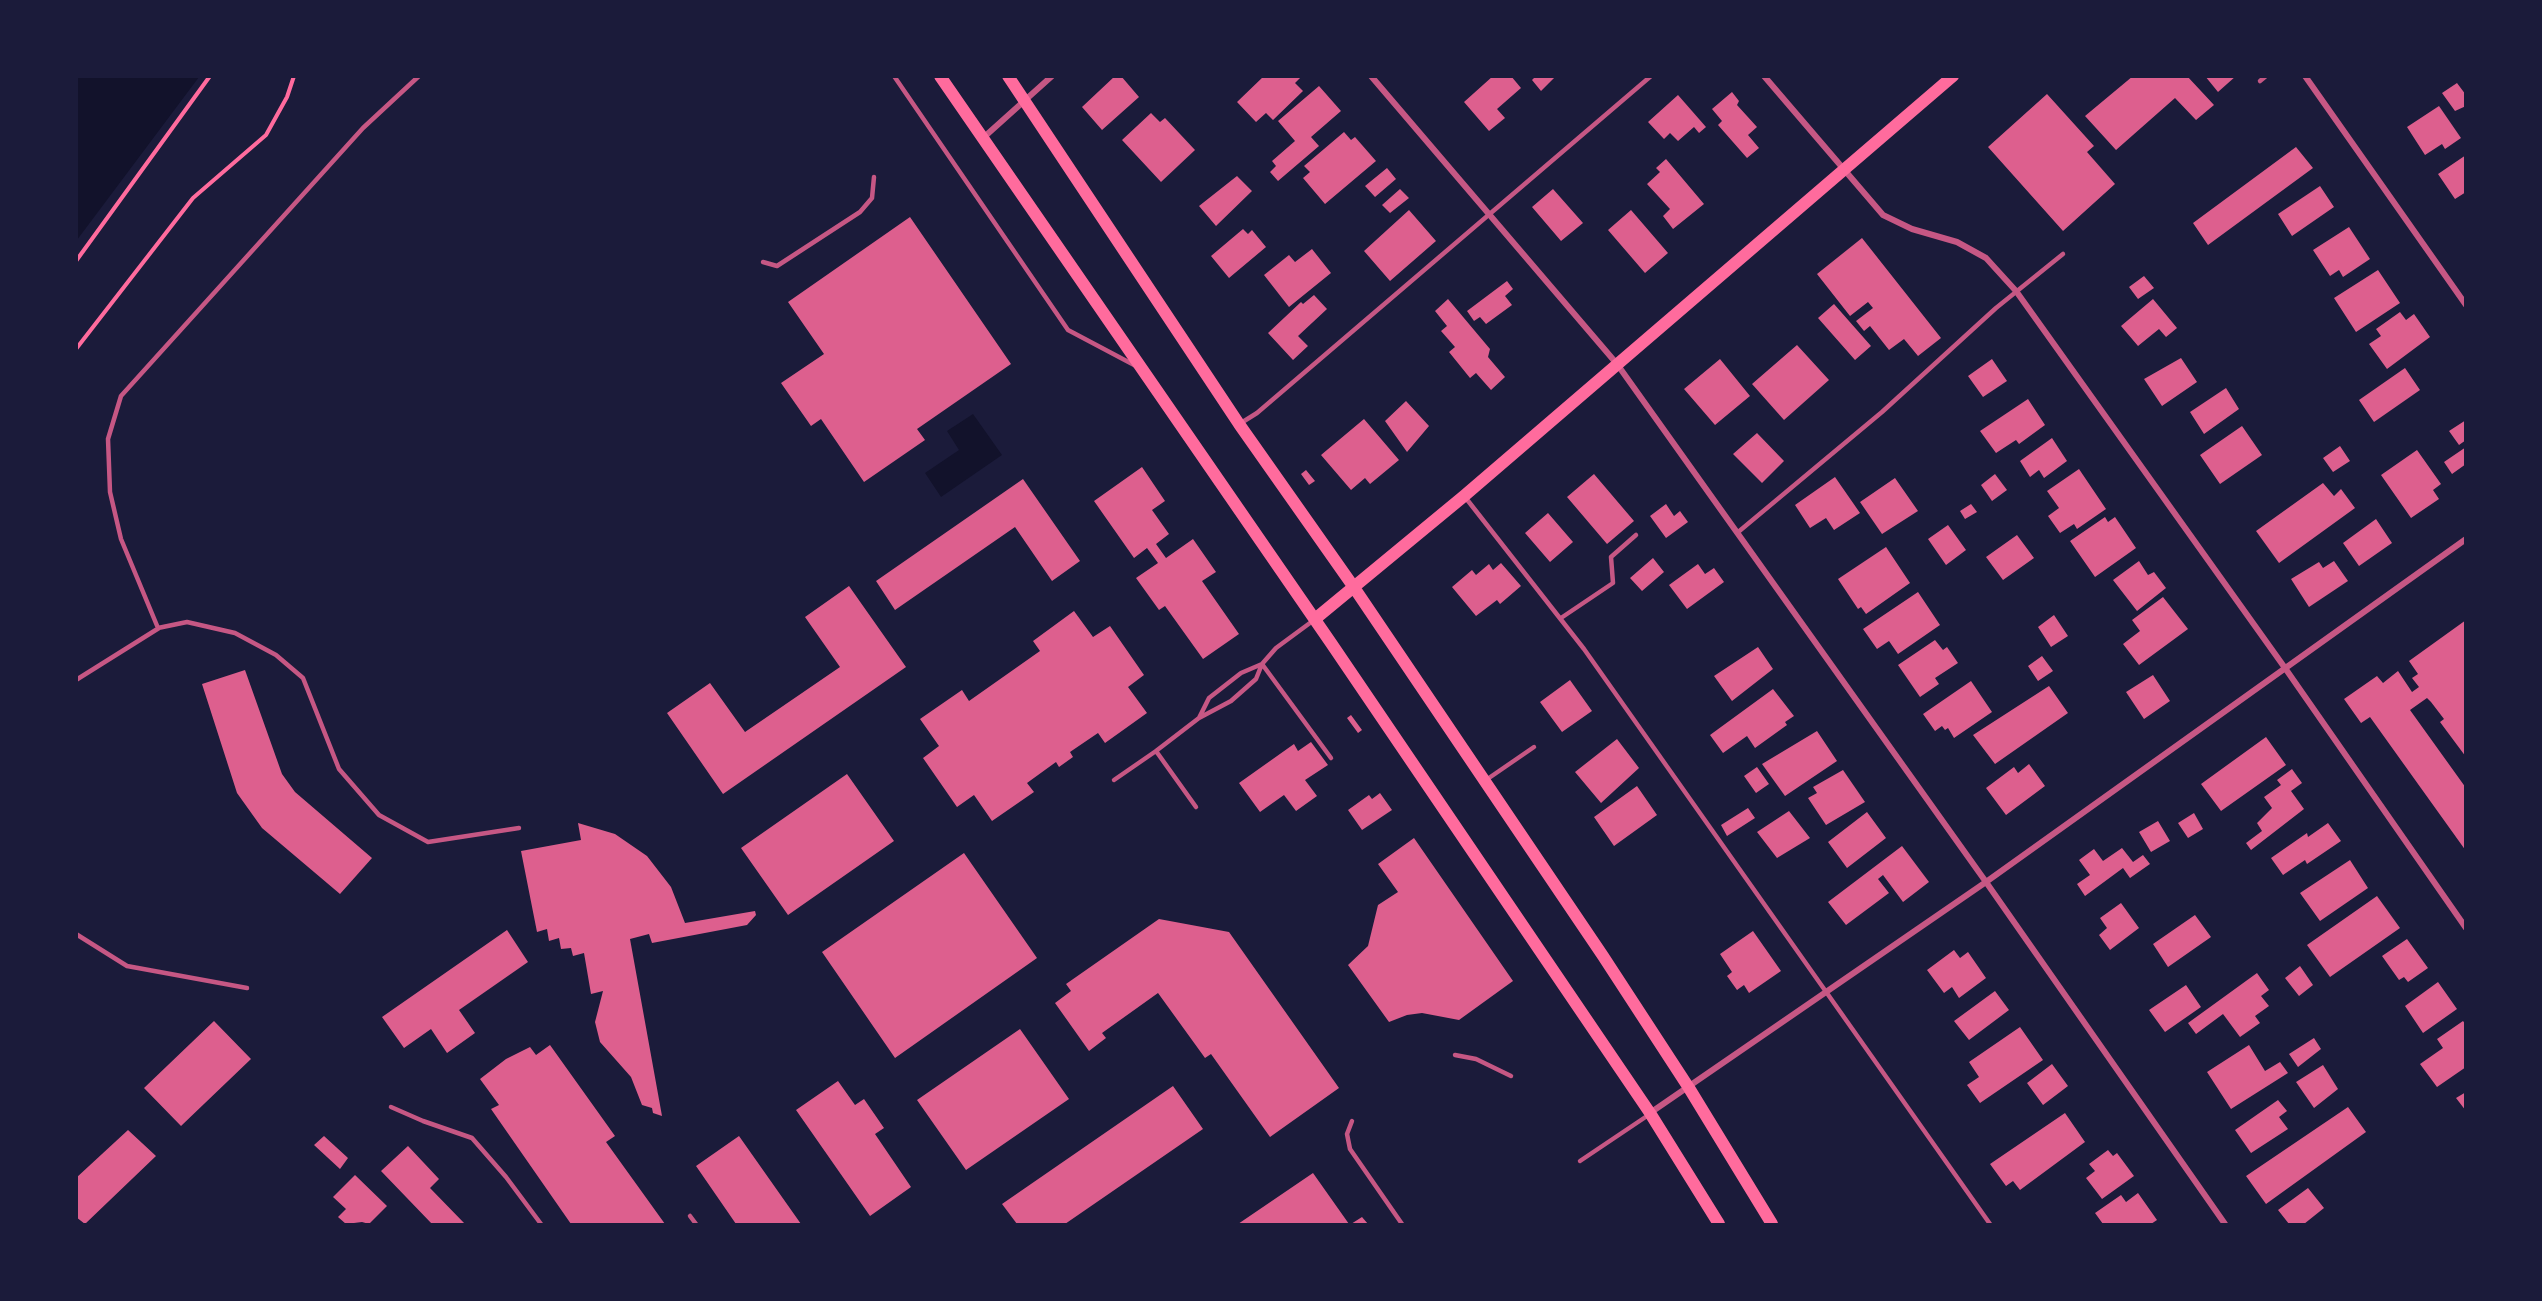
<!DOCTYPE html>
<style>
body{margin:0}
#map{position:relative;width:2542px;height:1301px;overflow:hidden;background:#1b1b3a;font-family:"Noto Sans",sans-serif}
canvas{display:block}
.frame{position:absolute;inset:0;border:78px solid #1b1b3a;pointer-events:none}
</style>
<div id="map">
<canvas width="2542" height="1301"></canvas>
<div class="frame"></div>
</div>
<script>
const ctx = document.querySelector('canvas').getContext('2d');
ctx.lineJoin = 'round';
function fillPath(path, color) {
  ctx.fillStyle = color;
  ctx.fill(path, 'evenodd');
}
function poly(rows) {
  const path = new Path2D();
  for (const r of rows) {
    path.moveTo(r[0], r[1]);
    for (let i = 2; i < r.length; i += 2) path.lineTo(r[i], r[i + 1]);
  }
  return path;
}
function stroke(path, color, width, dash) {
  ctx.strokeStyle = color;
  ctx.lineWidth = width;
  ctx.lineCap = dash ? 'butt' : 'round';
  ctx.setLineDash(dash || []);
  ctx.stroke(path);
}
fillPath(poly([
 [77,76,199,77,77,240,76,77],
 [973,414,1002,455,941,497,925,473,959,450,947,431]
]), '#12122b');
fillPath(poly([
 [1115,76,1121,76,1139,97,1102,130,1082,107],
 [1264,76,1302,76,1295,83,1303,91,1273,120,1266,113,1256,122,1237,102],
 [1493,76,1511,76,1521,88,1497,109,1505,118,1489,131,1464,102],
 [1536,76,1556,76,1541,91,1532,80],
 [2133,76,2187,76,2214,105,2196,120,2175,98,2116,150,2085,116],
 [2205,76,2236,76,2218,92],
 [2457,83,2466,95,2466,106,2455,111,2442,93],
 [1319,86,1341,111,1311,137,1319,146,1278,181,1270,172,1276,166,1272,161,1295,141,1278,121],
 [1732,92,1739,101,1737,105,1757,127,1748,135,1759,148,1747,158,1718,125,1722,121,1712,109],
 [2047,94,2094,146,2087,152,2115,184,2063,231,1988,147],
 [1678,95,1706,127,1699,133,1694,127,1678,141,1670,133,1664,139,1648,122],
 [2439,106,2461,138,2445,149,2442,144,2425,155,2407,127],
 [1151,113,1160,122,1165,118,1195,150,1161,182,1122,140],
 [1344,132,1351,140,1355,137,1376,161,1325,204,1303,178,1310,172,1304,166],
 [2296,147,2313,168,2208,245,2193,223],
 [2466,155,2466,192,2455,199,2438,174],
 [1666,159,1704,204,1673,229,1663,216,1670,209,1647,184,1660,172,1656,168],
 [1387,168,1396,179,1375,197,1365,186],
 [1237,176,1252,191,1216,226,1199,206],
 [2320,186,2334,207,2292,236,2278,214],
 [1400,189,1409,198,1390,213,1382,205],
 [1553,189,1583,223,1561,241,1532,207],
 [1409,210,1436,241,1390,281,1364,251],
 [1631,210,1668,253,1645,273,1608,230],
 [910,217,1011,364,917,429,925,440,864,482,821,419,811,426,781,383,824,354,788,302],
 [2349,227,2370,259,2343,277,2339,270,2330,276,2313,250],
 [1243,229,1248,234,1252,230,1266,247,1229,278,1211,256],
 [1862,238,1941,338,1918,356,1904,339,1889,350,1870,326,1864,331,1856,321,1873,308,1868,302,1850,316,1817,274],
 [1312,249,1331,273,1289,307,1264,275,1289,255,1295,262],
 [2378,270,2400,303,2356,332,2334,298],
 [2144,276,2154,288,2138,299,2129,287],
 [1507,281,1513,289,1505,296,1512,305,1486,324,1480,317,1474,321,1467,311],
 [1314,295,1327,309,1298,336,1308,346,1293,360,1268,333,1301,302,1303,304],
 [1448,299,1490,349,1488,357,1505,377,1491,390,1476,373,1470,378,1449,352,1455,347,1441,331,1447,326,1435,311],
 [2153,299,2177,328,2166,337,2159,329,2138,346,2121,326],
 [1834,304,1871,346,1855,360,1818,318],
 [2400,312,2406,320,2414,314,2430,337,2387,369,2369,344,2381,336,2376,329],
 [1797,345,1829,380,1784,420,1752,384],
 [2181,358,2197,382,2162,406,2144,379],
 [1720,359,1750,396,1715,425,1684,389],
 [1992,359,2007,381,1983,397,1968,376],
 [2405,368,2420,390,2374,422,2359,400],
 [2226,388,2239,409,2204,434,2190,412],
 [2028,399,2045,425,2019,444,2016,440,1996,453,1980,431],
 [1406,401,1429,426,1407,452,1385,421],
 [1364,419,1399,460,1370,484,1365,478,1351,490,1321,455],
 [2466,420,2466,440,2459,445,2449,431],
 [2242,426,2262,455,2220,484,2200,455],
 [1757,433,1784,461,1762,483,1733,454],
 [2052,438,2067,461,2044,478,2039,470,2030,477,2020,461],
 [2340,446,2350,461,2333,472,2323,458],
 [2466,447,2466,464,2452,474,2444,462],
 [2417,450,2441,484,2433,490,2439,499,2411,518,2381,475],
 [1142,467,1165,501,1152,510,1169,534,1156,544,1166,558,1193,539,1216,572,1202,581,1239,634,1203,659,1165,606,1159,610,1136,578,1158,563,1147,548,1134,558,1094,501],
 [2079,469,2106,509,2077,529,2074,524,2060,533,2048,516,2059,508,2047,491],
 [1306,470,1315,481,1309,485,1301,474],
 [1594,474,1634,521,1607,544,1567,497],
 [1995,474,2007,490,1992,501,1981,485],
 [1835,477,1860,513,1834,530,1826,518,1810,528,1795,505],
 [1895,478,1918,511,1882,534,1860,502],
 [1023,479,1080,561,1052,581,1015,527,895,610,876,581],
 [2323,483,2334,496,2341,489,2355,508,2279,563,2256,531],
 [1666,504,1674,516,1680,511,1688,522,1666,538,1650,516],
 [1971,504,1977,512,1965,519,1960,511],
 [1548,513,1573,542,1550,562,1525,533],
 [2105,517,2108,522,2115,517,2136,548,2095,577,2070,541],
 [2376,519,2392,543,2359,566,2343,543],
 [1948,525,1966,550,1946,565,1928,539],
 [2017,535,2034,558,2003,580,1986,557],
 [1886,547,1910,583,1866,614,1861,607,1858,609,1838,579],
 [1653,558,1664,572,1642,591,1630,578],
 [2139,561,2148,575,2154,572,2166,588,2137,611,2113,580],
 [2334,561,2348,581,2309,607,2291,579,2319,562,2323,568],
 [1501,563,1521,586,1500,604,1497,600,1476,616,1452,587,1472,570,1476,575,1489,564,1493,570],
 [1698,564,1705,574,1714,568,1724,582,1687,609,1669,585],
 [849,586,906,667,723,794,667,713,710,683,745,732,840,667,805,617],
 [1918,592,1940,625,1898,654,1889,641,1877,649,1863,629],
 [2163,597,2188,629,2139,665,2123,644,2140,631,2132,620],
 [1074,611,1093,637,1110,626,1144,675,1128,687,1147,713,1105,743,1098,733,1070,752,1073,757,1059,767,1056,762,1027,783,1034,792,992,821,974,795,957,807,923,758,939,746,920,719,962,690,969,701,1040,651,1033,641],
 [2054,615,2068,636,2051,647,2038,627],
 [2466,620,2466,757,2440,722,2444,719,2431,702,2427,698,2410,710,2466,788,2466,851,2370,717,2361,723,2344,699,2377,676,2383,683,2398,671,2412,692,2419,687,2412,678,2418,674,2409,661],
 [1935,640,1943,650,1947,647,1958,663,1935,678,1939,684,1920,697,1898,665],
 [1758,647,1773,669,1732,701,1714,676],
 [2042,656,2053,671,2038,681,2028,666],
 [245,670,282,774,295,792,372,858,340,894,262,828,237,793,202,684],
 [2153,675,2170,701,2144,719,2126,692],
 [1570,680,1592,711,1562,732,1540,702],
 [1971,681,1992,712,1954,738,1948,728,1945,730,1942,726,1935,731,1923,714],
 [2049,686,2068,713,1995,764,1973,735],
 [1773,689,1794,716,1785,722,1787,725,1755,748,1747,736,1723,753,1710,735],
 [1351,715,1362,730,1358,733,1347,718],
 [1817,731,1837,761,1785,796,1762,764],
 [2266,737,2286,765,2221,811,2201,784],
 [1617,739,1639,768,1601,803,1575,772],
 [1311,742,1328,765,1305,780,1317,796,1296,811,1284,795,1260,812,1239,783,1294,744,1298,751],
 [2029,764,2045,786,2006,815,1986,788,2014,767,2018,773],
 [1757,767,1769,784,1756,793,1744,776],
 [2292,769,2302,783,2291,791,2304,809,2251,850,2246,843,2262,831,2257,823,2272,808,2264,797,2281,785,2277,780],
 [1843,770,1865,802,1826,825,1808,798,1817,793,1813,787],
 [847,774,894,841,788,915,741,848],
 [1637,786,1657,815,1614,846,1594,817],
 [1380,793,1392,810,1362,830,1348,810,1369,795,1372,799],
 [1748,808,1755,818,1727,836,1721,825],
 [1789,811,1810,838,1777,858,1757,832],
 [1867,812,1886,838,1847,868,1828,842],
 [2194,813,2203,829,2188,838,2178,823],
 [2158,821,2170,841,2151,852,2139,832],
 [578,823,615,834,647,856,671,887,685,923,755,911,756,915,747,925,652,943,649,934,630,939,662,1116,653,1113,652,1108,642,1105,631,1077,600,1042,595,1022,603,991,591,994,584,953,573,956,571,948,561,949,559,938,549,941,547,929,537,932,521,851,581,840],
 [2328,823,2341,841,2307,864,2305,860,2283,875,2271,858,2307,833,2308,837],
 [1414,838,1513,981,1459,1020,1422,1013,1407,1015,1389,1022,1348,965,1368,946,1378,905,1398,892,1378,864],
 [1902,846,1929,882,1903,902,1883,875,1878,879,1889,893,1846,925,1828,902],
 [2122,848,2133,862,2143,855,2150,864,2130,878,2123,868,2085,896,2077,884,2090,875,2079,860,2094,849,2103,861],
 [964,853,1037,958,895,1058,822,952],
 [2350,860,2368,888,2320,921,2300,893],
 [2377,896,2400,928,2330,977,2307,945],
 [2121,903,2139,928,2110,950,2099,935,2107,928,2100,918],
 [2195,915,2211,937,2168,967,2153,944],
 [1159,919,1229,932,1339,1088,1270,1137,1211,1054,1205,1058,1158,993,1102,1033,1106,1038,1089,1051,1055,1003,1071,991,1066,984],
 [507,930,528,962,459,1010,475,1033,447,1053,431,1029,404,1048,382,1017],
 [1753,931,1781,971,1749,993,1744,985,1737,990,1727,976,1732,972,1720,954],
 [2407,939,2428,968,2408,982,2404,977,2399,980,2382,956],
 [1954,950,1960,958,1968,952,1986,978,1959,998,1952,987,1944,993,1927,970],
 [2300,966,2313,985,2299,996,2285,978],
 [2257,973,2269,990,2261,996,2269,1006,2255,1016,2260,1023,2240,1037,2223,1014,2196,1034,2188,1023],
 [2438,982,2457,1009,2423,1033,2405,1006],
 [2186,985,2201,1007,2165,1032,2149,1010],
 [1995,991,2009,1010,1969,1040,1954,1021],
 [214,1021,251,1059,181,1126,144,1088],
 [2463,1021,2466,1025,2466,1067,2437,1087,2420,1064,2443,1048,2437,1039],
 [2020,1027,2043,1060,1980,1103,1967,1085,1979,1077,1969,1062],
 [1020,1029,1069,1099,966,1170,917,1100],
 [2314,1038,2321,1049,2298,1067,2289,1054],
 [550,1045,615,1136,606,1142,665,1224,571,1224,491,1109,499,1105,480,1079,506,1059,530,1047,536,1055],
 [2249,1045,2265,1071,2280,1062,2288,1073,2231,1109,2207,1072],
 [2052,1064,2068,1086,2043,1105,2027,1083],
 [2323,1065,2338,1089,2314,1108,2296,1082],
 [838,1081,855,1105,864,1099,884,1128,875,1134,911,1187,870,1216,796,1110],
 [1173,1086,1203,1129,1065,1224,1017,1224,1002,1204],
 [2466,1092,2466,1111,2456,1098],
 [2278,1100,2287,1111,2279,1117,2288,1129,2251,1153,2235,1130],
 [2348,1107,2366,1132,2266,1204,2246,1176],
 [2065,1113,2085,1142,2020,1190,2013,1181,2006,1186,1990,1164],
 [128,1130,156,1156,85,1224,76,1217,76,1178],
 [324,1136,348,1158,340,1169,314,1145],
 [739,1136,801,1224,736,1224,696,1166],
 [408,1146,439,1179,430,1188,465,1224,432,1224,381,1171],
 [2108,1150,2113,1156,2117,1153,2134,1176,2102,1199,2086,1178,2095,1171,2089,1164],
 [1313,1173,1349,1224,1238,1224],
 [355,1175,387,1206,369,1224,362,1222,346,1224,338,1217,346,1209,333,1197],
 [2308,1188,2324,1208,2304,1224,2289,1224,2278,1210],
 [2138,1193,2157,1220,2151,1224,2103,1224,2095,1213,2121,1195,2126,1202],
 [1362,1217,1368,1224,1351,1224]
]), '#dd5f8e');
stroke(poly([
 [76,261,210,76],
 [76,349,193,198,266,135,287,97,294,76]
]), '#ff6b9d', 4);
stroke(poly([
 [419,76,363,128,121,396,108,439,110,492,121,539,158,628,187,622,235,633,276,655,303,678,339,769,379,815,428,842,519,828],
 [894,76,1068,330,1136,366],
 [2260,81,2266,76],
 [763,262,777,266,860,212,872,198,874,177],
 [1241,423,1257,413,1651,76],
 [1465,497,1584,649,1990,1224],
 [1737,533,1882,412,1996,308,2063,254],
 [1561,618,1613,583,1611,557,1636,535],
 [1262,664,1241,673,1209,698,1199,718,1231,701,1256,679,1262,664,1276,648,1314,620],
 [1262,664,1331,758],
 [76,680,159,628],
 [1114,780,1156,751],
 [1486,780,1534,747],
 [1196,807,1156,751,1199,718],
 [76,934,127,966,247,988],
 [1455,1055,1476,1059,1511,1076],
 [391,1107,423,1121,472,1138,506,1177,541,1224],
 [1352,1121,1347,1134,1350,1149,1402,1224],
 [1580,1161,1650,1114],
 [690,1216,696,1224]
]), '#c65784', 4.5);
stroke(poly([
 [1371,76,1617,364,1986,882,2225,1224],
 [1764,76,1883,215,1912,229,1957,242,1986,258,2016,291,2285,668,2466,928],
 [2305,76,2466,305],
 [983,138,1052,76],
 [1650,1113,1986,882,2466,539]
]), '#c65784', 6);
stroke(poly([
 [940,76,1331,643,1650,1113,1719,1224],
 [1008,76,1239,424,1353,586,1603,956,1689,1088,1772,1224],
 [1315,619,1464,496,1953,76]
]), '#ff6b9d', 12);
</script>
